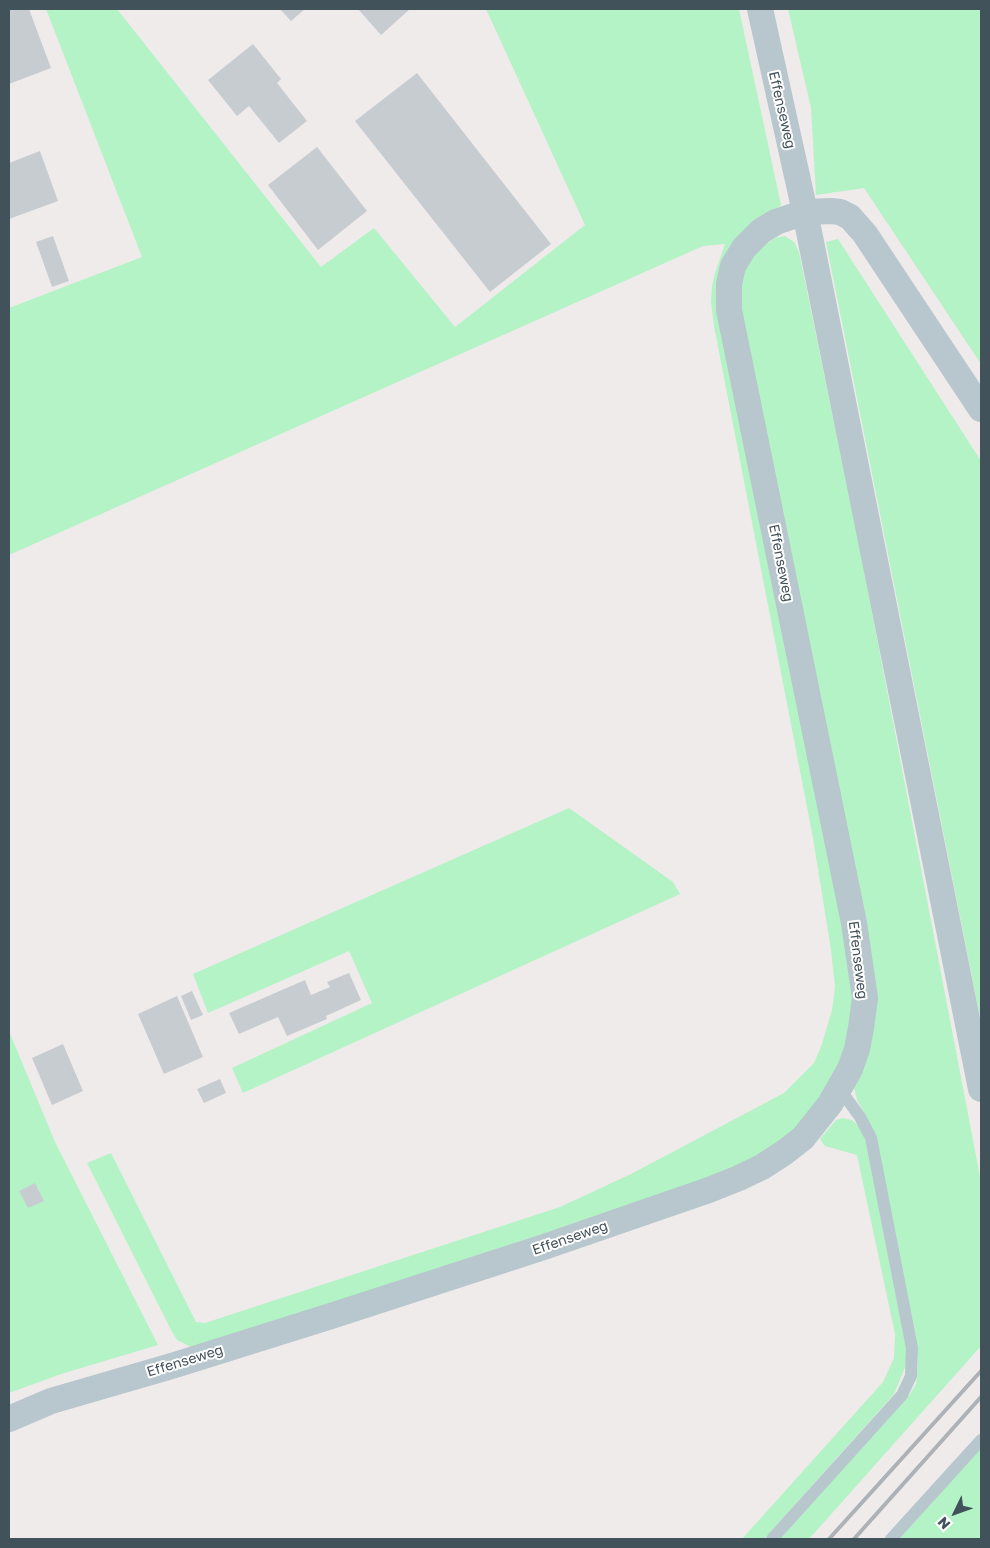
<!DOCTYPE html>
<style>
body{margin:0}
#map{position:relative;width:990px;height:1548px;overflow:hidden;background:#efebeb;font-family:"Golos Text",sans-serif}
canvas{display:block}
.frame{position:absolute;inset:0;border:10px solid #42525b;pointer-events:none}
.north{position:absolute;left:930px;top:1488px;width:50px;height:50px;-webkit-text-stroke:4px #fff;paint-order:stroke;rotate:228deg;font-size:14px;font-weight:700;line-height:20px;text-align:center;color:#42525b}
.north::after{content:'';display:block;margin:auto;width:18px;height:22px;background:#42525b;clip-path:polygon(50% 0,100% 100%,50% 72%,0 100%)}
</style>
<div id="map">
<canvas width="990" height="1548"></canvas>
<div class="frame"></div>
<div class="north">N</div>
</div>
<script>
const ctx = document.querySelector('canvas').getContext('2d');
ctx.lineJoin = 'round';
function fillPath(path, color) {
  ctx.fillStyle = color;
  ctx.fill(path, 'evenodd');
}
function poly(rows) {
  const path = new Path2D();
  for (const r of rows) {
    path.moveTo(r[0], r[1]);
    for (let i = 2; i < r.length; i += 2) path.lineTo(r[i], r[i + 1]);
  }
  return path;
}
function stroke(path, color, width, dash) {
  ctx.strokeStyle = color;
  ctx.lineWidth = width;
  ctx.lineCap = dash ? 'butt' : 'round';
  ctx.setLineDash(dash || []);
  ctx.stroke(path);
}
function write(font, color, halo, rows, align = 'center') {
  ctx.font = font + ' "Golos Text",sans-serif';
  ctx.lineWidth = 4;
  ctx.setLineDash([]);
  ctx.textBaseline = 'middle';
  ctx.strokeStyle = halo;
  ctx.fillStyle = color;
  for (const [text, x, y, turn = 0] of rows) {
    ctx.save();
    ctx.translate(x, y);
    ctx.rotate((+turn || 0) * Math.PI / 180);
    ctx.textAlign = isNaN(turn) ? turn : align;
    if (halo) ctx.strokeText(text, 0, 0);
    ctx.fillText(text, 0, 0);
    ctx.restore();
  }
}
fillPath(poly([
 [46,9,117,9,321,267,374,228,455,327,585,225,486,9,739,9,781,205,761,222,728,261,856,988,845,1057,818,1109,753,1165,195,1349,177,1340,171,1330,87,1163,111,1153,196,1322,205,1323,560,1207,631,1174,784,1093,814,1063,822,1044,832,1010,835,987,831,950,813,838,714,326,711,302,712,286,715,273,725,244,703,246,9,555,9,308,142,257],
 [788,9,981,9,981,364,864,188,816,195,811,108],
 [785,236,794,242,799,252,859,544,981,1182,981,1346,809,1539,778,1539,910,1394,916,1384,918,1363,915,1331,868,1120,857,1100,854,1087,868,1034,738,299,747,261,763,246,775,238],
 [838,239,981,461,981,1022,826,242],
 [569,808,673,882,680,894,243,1093,232,1068,372,1003,349,951,208,1013,193,974],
 [9,1031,55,1142,158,1345,61,1374,9,1393],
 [843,1118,852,1120,861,1128,866,1143,906,1347,906,1365,894,1394,764,1539,742,1539,883,1382,894,1358,895,1334,857,1155,825,1146,820,1139,836,1120],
 [981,1448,981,1539,898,1539]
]), '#b3f3c5');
fillPath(poly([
 [9,9,29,9,51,68,9,84],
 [280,9,305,9,291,21],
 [358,9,410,9,381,35],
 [253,44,281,79,277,83,307,121,279,143,249,106,237,116,208,80],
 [417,73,551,244,490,292,355,121],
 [317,147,367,211,318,250,268,185],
 [40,151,58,201,9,219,9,163],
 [53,236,69,281,52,287,36,242],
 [349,973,361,1000,326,1016,327,1019,287,1036,278,1017,239,1034,229,1013,305,980,311,995,330,987,327,982],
 [192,991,203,1015,191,1020,181,996],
 [177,996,203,1057,164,1074,138,1014],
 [63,1044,83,1091,52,1105,32,1058],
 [220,1079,226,1093,204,1103,197,1089],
 [35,1183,44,1201,28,1208,19,1191]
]), '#c7ccd1');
stroke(poly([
 [772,1539,902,1395,911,1376,912,1348,871,1138,860,1117,847,1099,838,1092],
 [891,1539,981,1440]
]), '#b8c6cd', 12);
stroke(poly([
 [760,9,805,212,981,1089],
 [9,1419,51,1401,175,1365,331,1316,544,1247,709,1190,739,1178,762,1167,785,1152,803,1138,830,1104,850,1069,857,1049,861,1028,865,998,854,923,729,310,729,284,733,266,744,248,761,231,776,222,805,212,831,211,840,212,850,217,865,234,981,409]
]), '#b8c6cd', 26);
stroke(poly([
 [829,1539,981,1371],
 [854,1539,981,1397]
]), '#adb2b7', 4);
write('14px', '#42525b', '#fff', [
 ["Effenseweg",782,110,77],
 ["Effenseweg",781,563,79],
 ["Effenseweg",858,960,83],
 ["Effenseweg",570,1238,-19],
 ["Effenseweg",185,1361,-17]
]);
</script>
